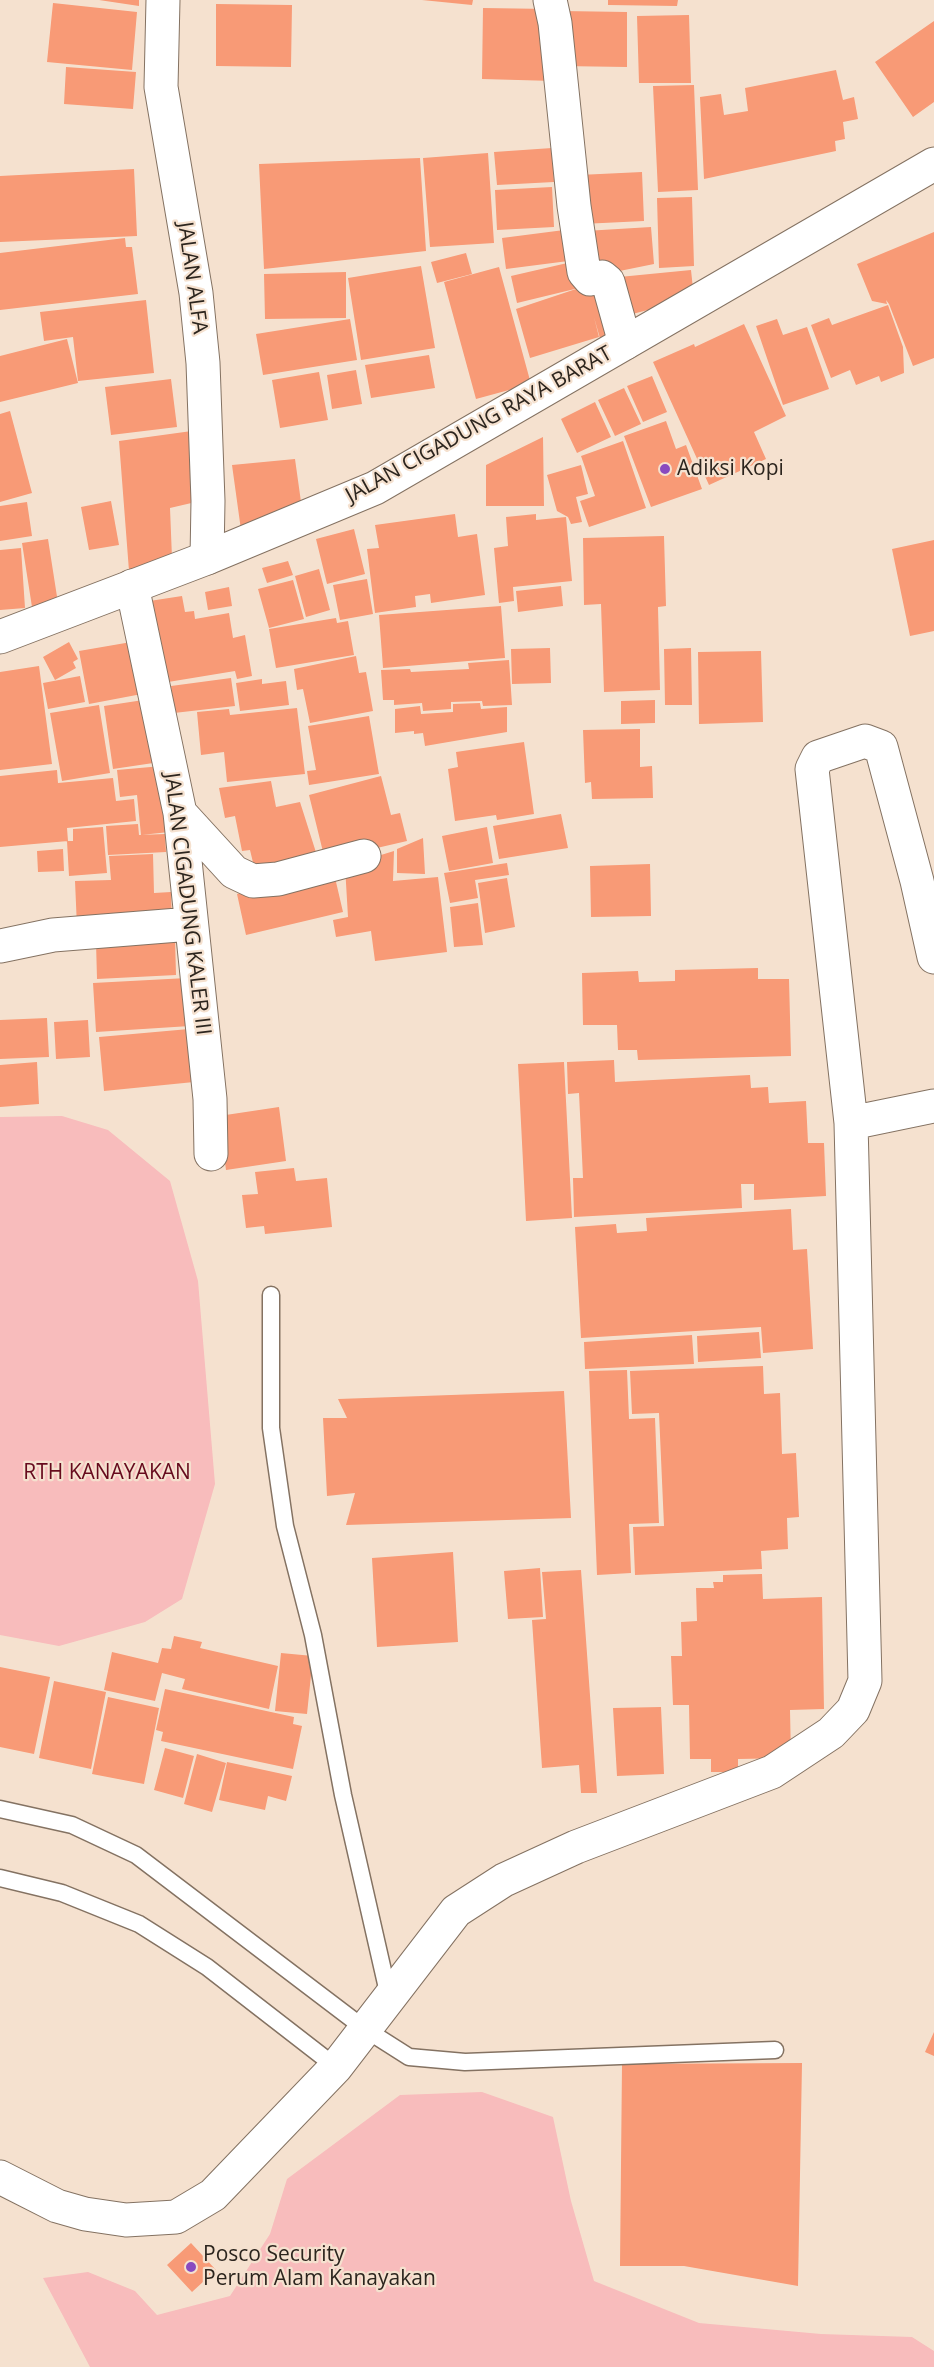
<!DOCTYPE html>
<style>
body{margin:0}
canvas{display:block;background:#f5e1cf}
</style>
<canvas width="934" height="2367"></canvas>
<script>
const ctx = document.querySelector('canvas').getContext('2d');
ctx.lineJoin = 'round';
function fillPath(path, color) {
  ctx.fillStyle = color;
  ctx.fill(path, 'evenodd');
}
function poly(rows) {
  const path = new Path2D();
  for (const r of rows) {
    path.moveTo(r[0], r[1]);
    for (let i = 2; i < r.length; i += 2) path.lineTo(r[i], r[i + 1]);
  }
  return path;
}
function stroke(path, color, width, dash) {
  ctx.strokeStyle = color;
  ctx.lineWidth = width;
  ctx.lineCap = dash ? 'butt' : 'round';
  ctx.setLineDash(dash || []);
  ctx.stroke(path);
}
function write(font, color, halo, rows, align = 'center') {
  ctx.font = font + ' "Open Sans",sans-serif';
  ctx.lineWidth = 4.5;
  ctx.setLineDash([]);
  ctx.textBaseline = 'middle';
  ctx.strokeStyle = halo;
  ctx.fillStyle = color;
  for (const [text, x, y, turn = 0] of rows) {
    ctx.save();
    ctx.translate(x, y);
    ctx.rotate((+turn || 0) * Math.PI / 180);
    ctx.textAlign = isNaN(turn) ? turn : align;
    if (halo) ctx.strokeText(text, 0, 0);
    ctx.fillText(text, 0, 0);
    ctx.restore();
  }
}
fillPath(poly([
 [62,1116,108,1130,170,1181,198,1281,215,1484,182,1599,145,1622,59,1646,0,1635,0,1117],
 [482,2092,553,2117,571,2201,594,2281,699,2323,821,2334,912,2337,934,2351,934,2367,90,2367,43,2278,88,2272,135,2291,157,2315,230,2296,270,2234,287,2179,400,2095]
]), '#f8bcbc');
fillPath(poly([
 [99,0,139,0,139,6],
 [422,0,473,0,472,5],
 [608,0,678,0,677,6,608,5],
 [53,3,137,12,132,70,47,62],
 [216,4,292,5,291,67,216,66],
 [483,8,550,9,554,81,482,79],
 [562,11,627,12,627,67,561,66],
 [689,15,691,83,639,83,637,16],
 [934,21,934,102,913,117,875,62],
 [66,67,136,72,133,109,64,104],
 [836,70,843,100,854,97,858,119,843,122,845,139,835,141,836,151,704,179,700,97,721,94,724,115,748,111,745,88],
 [694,85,698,190,658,192,653,86],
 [552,148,554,182,497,185,494,152],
 [488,153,494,243,430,247,423,158],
 [420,158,426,251,264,269,259,164],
 [134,169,137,236,0,242,0,176],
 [642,172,644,221,582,224,579,175],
 [552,187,554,227,497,230,495,190],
 [692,197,694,266,659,268,657,198],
 [651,227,654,264,590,277,585,231],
 [572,229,576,260,506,269,502,238],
 [934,232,934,358,913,366,889,304,886,300,887,304,872,301,857,264],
 [125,238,126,247,132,247,138,294,0,310,0,253],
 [466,253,472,274,437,283,431,262],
 [576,261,583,287,517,303,511,276],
 [421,266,435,348,361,360,348,278],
 [499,267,531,384,476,399,444,282],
 [691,270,694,298,617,318,609,278],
 [346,272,346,318,265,319,264,274],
 [603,280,620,336,601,342,594,317,599,337,530,358,516,309],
 [146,300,154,373,78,381,73,337,44,341,40,312],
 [888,305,903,347,904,373,881,382,879,376,856,385,850,370,831,378,811,325,829,318,832,325],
 [350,319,357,360,263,375,256,334],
 [777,319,783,335,807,327,829,389,783,405,756,326],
 [744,324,786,416,754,432,766,459,709,485,653,362,694,344,695,347],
 [67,339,78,383,0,402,0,356],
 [429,355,435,388,371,398,365,365],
 [356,370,362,404,332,409,327,375],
 [319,372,328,420,280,428,272,380],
 [652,376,667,412,643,422,627,386],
 [171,379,177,427,111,435,105,387],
 [624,388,641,424,615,436,598,400],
 [595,402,611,437,577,453,561,419],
 [10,411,32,493,0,502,0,414],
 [666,421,676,449,686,445,702,489,651,507,624,436],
 [199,430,200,501,170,508,172,558,129,571,119,441],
 [543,437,544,506,486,506,486,465],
 [623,441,646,508,589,527,580,501,595,496,581,456],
 [295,459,302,509,241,530,232,465],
 [581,465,588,494,576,497,582,522,571,524,568,517,557,511,547,475],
 [111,501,119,545,89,550,81,507],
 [27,502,32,536,0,541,0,506],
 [455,514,458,537,477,534,485,595,431,603,430,594,415,596,416,607,375,613,367,549,379,548,375,525],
 [536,514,536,520,566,517,572,581,513,587,514,601,499,603,494,548,508,546,506,517],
 [354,529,365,574,327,584,316,539],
 [664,536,666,606,658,607,660,690,604,692,601,604,584,605,583,538],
 [48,539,58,603,32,607,22,543],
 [934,540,934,631,910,636,892,549],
 [21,548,25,608,0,610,0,550],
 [288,561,293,575,267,583,262,568],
 [319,569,330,610,306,617,295,576],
 [367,579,373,614,340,620,333,585],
 [293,580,304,619,269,628,258,589],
 [561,586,563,606,518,612,516,591],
 [229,587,232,606,208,610,205,592],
 [182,596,185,612,194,611,195,619,229,613,233,638,245,635,252,676,237,679,235,671,162,683,143,602],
 [501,606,505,658,383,668,379,615],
 [336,618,337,623,348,621,354,655,276,668,269,629],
 [137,641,147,693,89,704,79,651],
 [69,642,78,659,73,662,76,668,55,680,43,657],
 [550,648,551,683,512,684,511,649],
 [691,648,692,705,665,705,664,649],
 [761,651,763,722,699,724,698,652],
 [356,656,359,673,366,672,373,711,310,723,303,689,297,690,294,669],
 [509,660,512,705,483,706,482,701,451,702,451,709,423,711,422,703,394,705,394,700,383,700,381,670,410,669,411,672,469,669,468,663],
 [39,666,52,764,0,770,0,672],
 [80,676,85,702,48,709,43,683],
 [231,678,235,706,174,713,171,686],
 [262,679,262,684,286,681,289,705,240,711,236,683],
 [150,699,160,762,113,769,104,706],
 [655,700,655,723,621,724,621,701],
 [480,703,481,709,507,707,507,732,425,746,423,733,414,734,414,731,395,733,395,709,420,706,421,714,453,712,453,704],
 [99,705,110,773,62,781,50,713],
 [297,708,305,774,227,782,224,752,201,755,197,712,229,709,230,715],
 [369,716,379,774,309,785,307,771,316,770,308,726],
 [640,729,640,767,652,766,653,798,592,799,591,782,585,783,583,730],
 [524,742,534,814,497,820,496,815,455,821,448,769,458,767,456,752],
 [162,766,169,832,141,835,137,795,120,797,117,770],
 [57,770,58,783,113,778,116,801,134,799,136,821,67,828,68,841,0,847,0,776],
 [381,776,391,815,400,813,407,841,325,860,309,795],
 [271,781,276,807,300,802,320,865,257,879,250,850,242,851,235,816,225,818,219,788],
 [561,814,568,848,499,859,493,826],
 [138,824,139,835,165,834,166,852,108,855,106,826],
 [103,827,107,873,69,876,67,841,73,841,73,829],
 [487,827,493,863,449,871,442,836],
 [423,838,425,874,397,873,397,849],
 [63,849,64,871,38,872,37,851],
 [394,851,393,881,438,877,447,952,375,961,371,931,336,937,333,920,348,917,345,866],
 [153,854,154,893,171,892,172,923,77,927,75,881,111,880,109,856],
 [507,863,509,875,475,880,478,898,450,903,444,873],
 [650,864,651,916,591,917,590,866],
 [333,869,343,912,246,935,237,894],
 [507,878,515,927,485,933,478,883],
 [478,903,483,945,454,947,450,907],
 [175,938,176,975,97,979,96,942],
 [758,968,758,979,789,979,791,1056,638,1060,637,1050,618,1050,617,1025,583,1025,582,973,638,971,639,982,675,981,675,970],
 [187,978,190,1026,96,1032,93,983],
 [47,1018,49,1057,0,1059,0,1020],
 [88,1020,90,1057,56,1059,54,1022],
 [189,1029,194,1082,104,1091,99,1037],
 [614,1060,615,1082,750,1075,751,1088,768,1087,769,1103,806,1101,808,1143,824,1143,826,1196,754,1200,754,1184,741,1184,742,1208,574,1217,573,1178,583,1178,579,1093,568,1094,567,1062],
 [37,1062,39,1104,0,1107,0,1065],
 [564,1062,572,1218,526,1221,518,1064],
 [279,1107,286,1161,226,1170,219,1116],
 [294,1168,296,1181,327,1178,332,1227,265,1234,264,1226,246,1228,242,1195,258,1194,255,1172],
 [791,1209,793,1250,807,1249,813,1349,763,1353,761,1327,581,1338,575,1227,616,1224,617,1233,647,1231,646,1218],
 [759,1332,761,1358,698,1362,697,1336],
 [692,1335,694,1364,585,1369,584,1342],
 [763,1366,764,1394,780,1393,782,1454,796,1453,799,1517,787,1518,788,1549,761,1551,762,1569,635,1575,633,1527,664,1526,659,1413,632,1414,630,1371],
 [627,1370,629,1419,655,1418,659,1523,629,1524,631,1573,597,1575,589,1371],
 [564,1391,571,1518,346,1525,355,1493,327,1496,323,1418,347,1418,338,1399],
 [453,1552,458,1642,377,1647,372,1558],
 [540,1568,543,1617,508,1619,504,1571],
 [581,1570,597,1793,581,1793,579,1765,542,1768,532,1620,546,1619,542,1572],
 [762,1574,763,1599,822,1597,824,1709,790,1710,791,1758,738,1759,738,1772,711,1772,711,1759,690,1759,689,1705,673,1705,671,1656,682,1656,681,1622,697,1621,696,1588,714,1588,713,1582,723,1582,723,1575],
 [174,1636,202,1642,200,1648,278,1666,269,1709,182,1689,185,1679,162,1673,155,1701,104,1690,112,1652,158,1663,162,1648,171,1649],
 [281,1653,313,1656,307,1714,275,1711],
 [0,1667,50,1677,34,1754,0,1747],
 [54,1681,106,1692,91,1769,39,1758],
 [165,1689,294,1717,293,1724,302,1726,293,1769,161,1741,163,1732,156,1730],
 [108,1697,159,1708,144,1784,92,1774],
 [661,1707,664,1774,617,1776,613,1708],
 [165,1748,194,1756,183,1798,154,1790],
 [197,1754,226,1763,212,1812,184,1804],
 [227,1762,292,1776,286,1801,268,1796,265,1810,219,1800],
 [934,2032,934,2056,925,2052],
 [802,2063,798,2286,684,2266,620,2266,622,2064],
 [191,2243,216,2270,192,2292,167,2265]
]), '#f89a76');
const service = poly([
 [271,1295,271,1428,285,1526,313,1635,343,1795,389,1997],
 [0,1809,72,1825,136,1855,365,2029,409,2057,465,2062,775,2050],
 [0,1878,62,1893,139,1924,207,1967,336,2067]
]);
const minor = poly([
 [163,0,161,87,196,293,203,363,208,501,207,558],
 [550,0,555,23,574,206,584,272,590,279,602,277,608,282,625,343],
 [132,586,180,813,210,1099,211,1154],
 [180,813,234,872,253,881,278,879,364,856],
 [0,946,53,935,191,924],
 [851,1123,934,1106],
 [0,2177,57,2206,85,2214,126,2220,176,2217,213,2195,336,2067,456,1911,504,1880,576,1847,772,1772,831,1733,853,1710,865,1681,851,1123,812,769,818,757,865,741,881,747,917,881,934,957]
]);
const tertiary = poly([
 [0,637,207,558,375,488,934,164]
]);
stroke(service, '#847262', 19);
stroke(minor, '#847262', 35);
stroke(tertiary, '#847262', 35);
stroke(service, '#fff', 16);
stroke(minor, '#fff', 33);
stroke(tertiary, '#fff', 33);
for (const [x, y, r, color] of [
 [665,469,6,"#894abf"],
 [191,2267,6,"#894abf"]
]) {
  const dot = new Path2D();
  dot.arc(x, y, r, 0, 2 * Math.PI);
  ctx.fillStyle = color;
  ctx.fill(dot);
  stroke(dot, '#f5e1cf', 2);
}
write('21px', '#2c251e', '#f5e1cf', [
 ["JALAN ALFA",192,278,82],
 ["JALAN CIGADUNG RAYA BARAT",479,425,-29],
 ["JALAN CIGADUNG KALER III",187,904,83]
]);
write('21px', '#2c251e', '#f5e1cf', [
 ["Adiksi Kopi",677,469],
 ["Posco Security",203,2255],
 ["Perum Alam Kanayakan",203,2279]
], 'left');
write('21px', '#660a1d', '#f5e1cf', [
 ["RTH KANAYAKAN",107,1473]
]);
</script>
